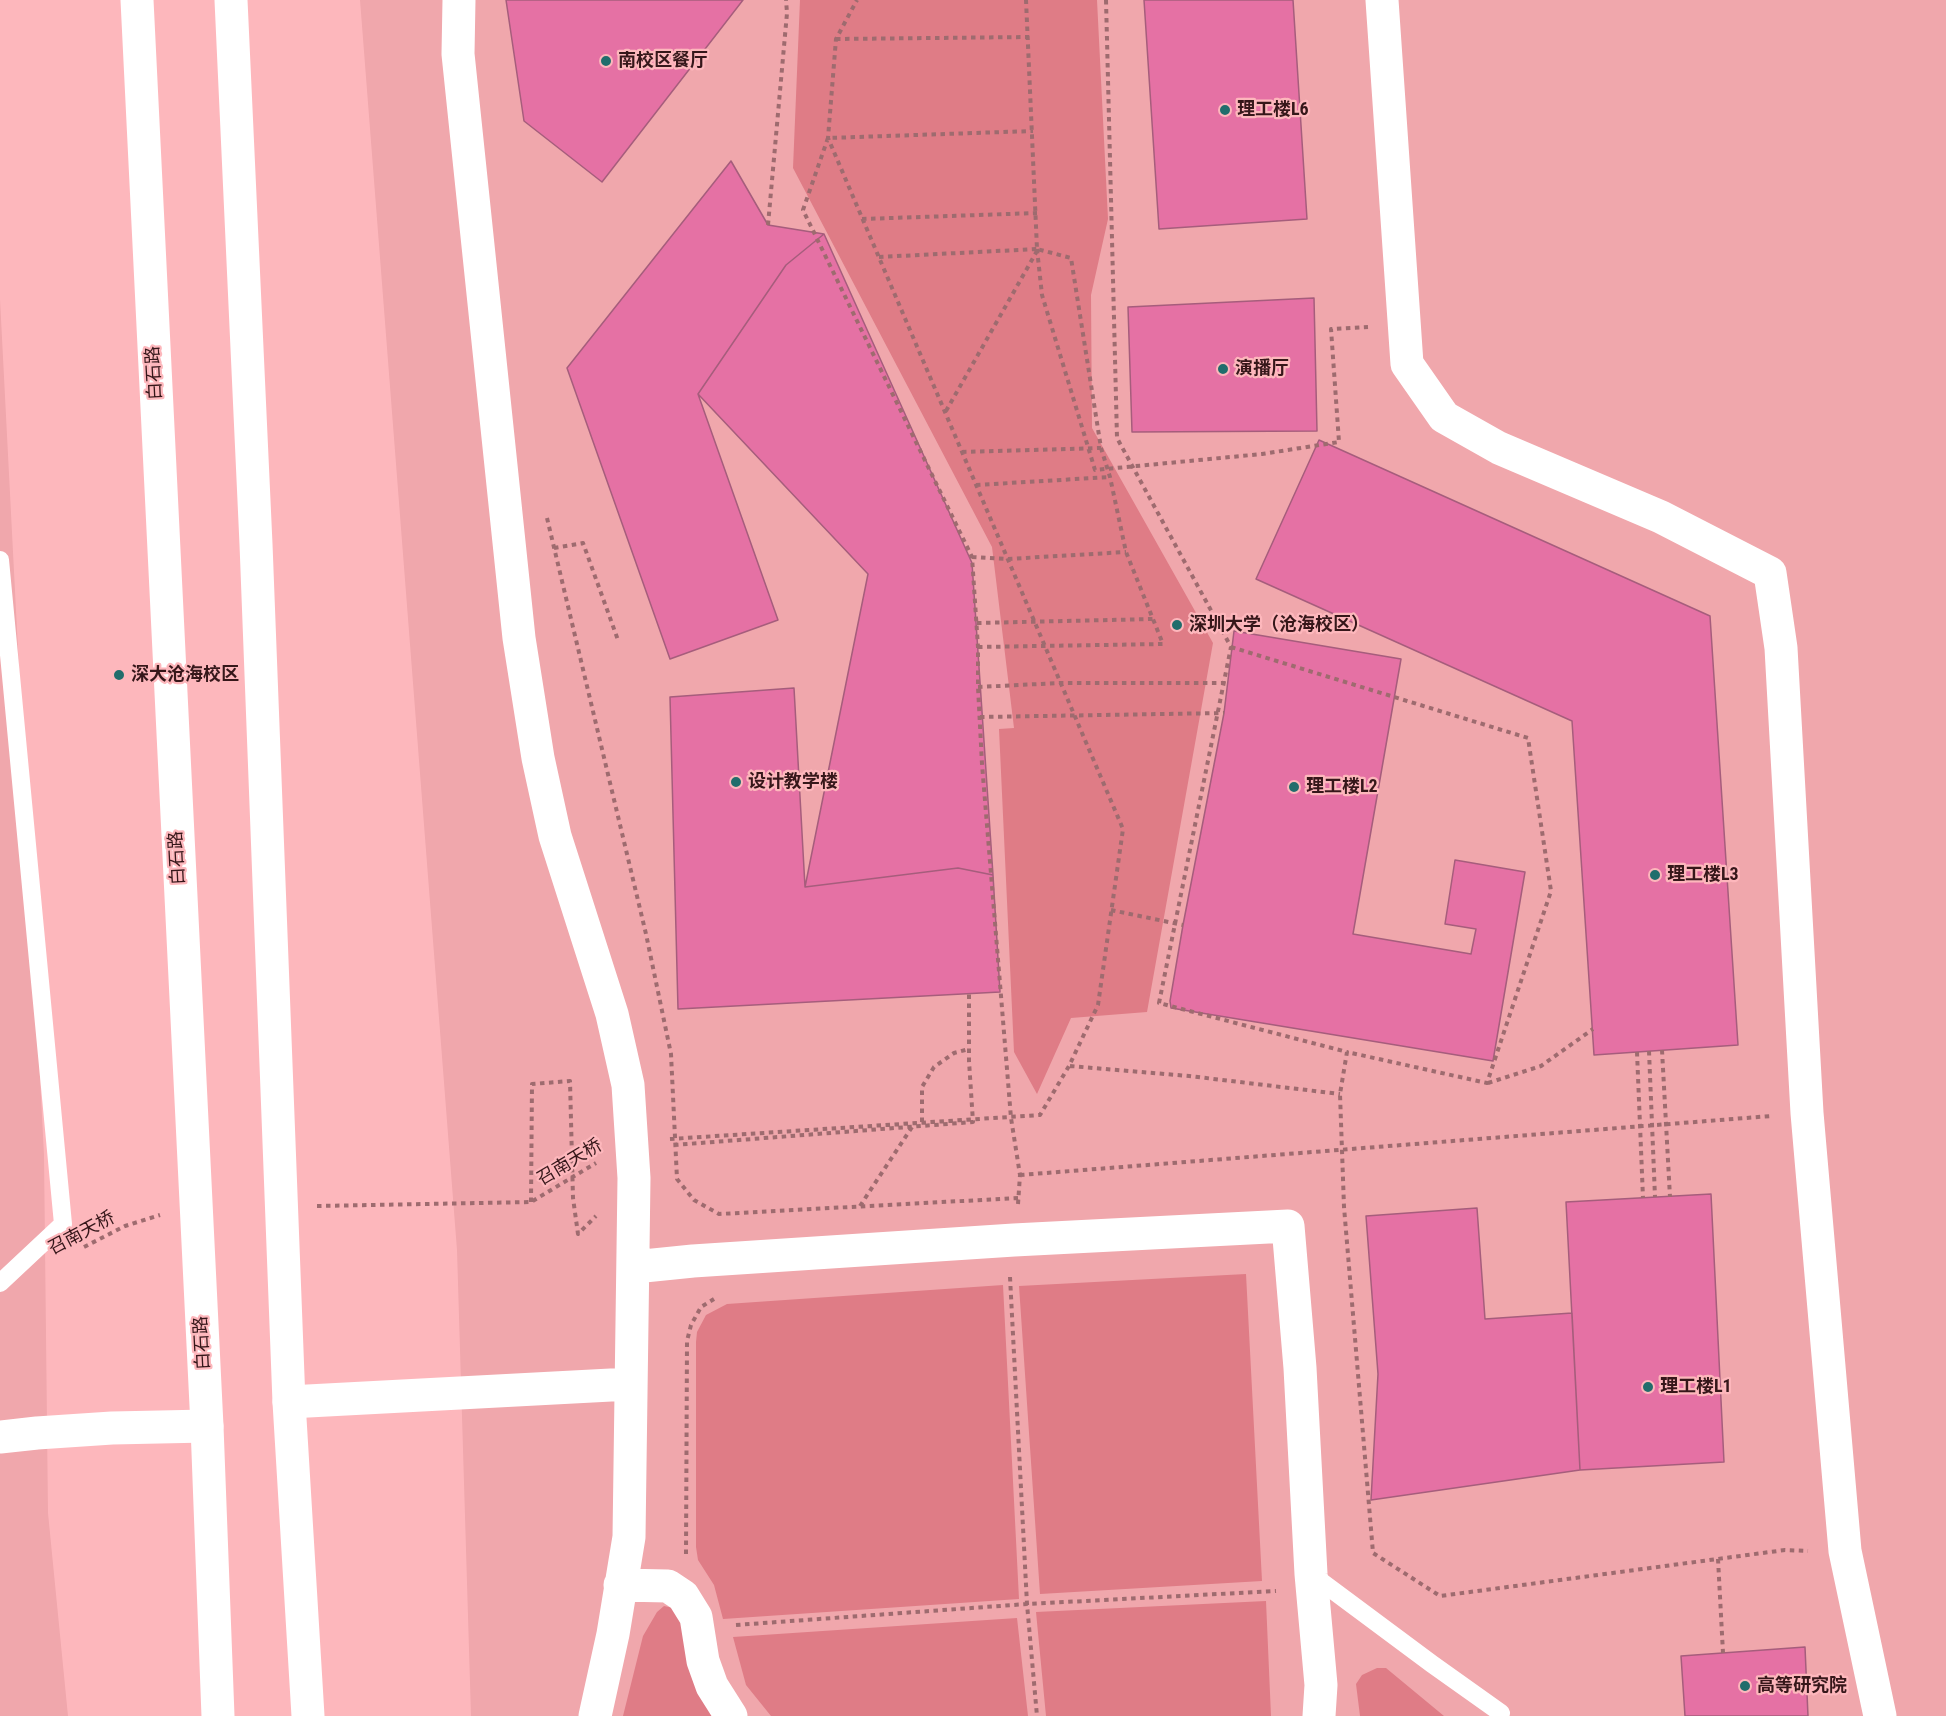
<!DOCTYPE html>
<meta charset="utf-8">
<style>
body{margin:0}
canvas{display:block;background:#fdb7bc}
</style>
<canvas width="1946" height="1716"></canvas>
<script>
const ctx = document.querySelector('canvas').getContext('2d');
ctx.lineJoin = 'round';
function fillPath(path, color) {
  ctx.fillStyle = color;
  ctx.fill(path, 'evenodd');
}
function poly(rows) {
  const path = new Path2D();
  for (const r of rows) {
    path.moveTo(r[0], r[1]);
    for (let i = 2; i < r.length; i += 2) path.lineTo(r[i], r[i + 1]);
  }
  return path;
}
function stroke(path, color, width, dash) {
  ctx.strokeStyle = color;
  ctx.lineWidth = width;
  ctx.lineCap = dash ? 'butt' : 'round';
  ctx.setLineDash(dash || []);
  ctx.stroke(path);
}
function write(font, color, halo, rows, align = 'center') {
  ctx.font = font + ' "Roboto Condensed","Noto Sans SC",sans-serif';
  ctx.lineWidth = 4.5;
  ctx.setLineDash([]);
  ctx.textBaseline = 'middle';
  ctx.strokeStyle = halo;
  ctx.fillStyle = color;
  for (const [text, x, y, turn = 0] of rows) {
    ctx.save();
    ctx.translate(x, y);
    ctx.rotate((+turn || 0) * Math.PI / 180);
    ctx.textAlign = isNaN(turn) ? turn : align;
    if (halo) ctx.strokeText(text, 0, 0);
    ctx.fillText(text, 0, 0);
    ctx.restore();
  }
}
fillPath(poly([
 [360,0,1946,0,1946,1716,471,1716,457,1250],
 [0,299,44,1155,48,1513,68,1716,0,1716]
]), '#f0a7ac');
fillPath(poly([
 [800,0,1097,0,1108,219,1091,295,1092,428,1213,643,1147,1012,1071,1018,1037,1094,1014,1052,999,729,1014,728,992,547,793,168],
 [1246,1274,1262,1581,1040,1594,1019,1286],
 [1003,1285,1019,1599,723,1619,714,1585,698,1560,696,1547,696,1342,697,1332,706,1315,727,1304],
 [1266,1601,1271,1716,1046,1716,1036,1612],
 [664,1606,673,1608,681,1617,716,1716,623,1716,643,1636,657,1612],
 [1017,1618,1028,1716,771,1716,746,1685,733,1637],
 [1377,1668,1386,1668,1444,1716,1360,1716,1356,1684,1362,1675]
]), '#df7c86');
const building = poly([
 [506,0,743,0,602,182,524,121,506,0],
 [1144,0,1293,0,1307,219,1159,229,1144,0],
 [731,161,768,225,824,234,786,265,698,394,778,620,670,659,567,368,731,161],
 [824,234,972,563,993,875,958,868,805,887,868,574,698,394,786,265,824,234],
 [1314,298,1317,431,1132,432,1128,307,1314,298],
 [1319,440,1710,616,1738,1045,1594,1055,1572,721,1256,579,1319,440],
 [1234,631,1401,659,1353,934,1471,954,1476,929,1445,924,1455,860,1525,872,1493,1061,1171,1008,1170,1001,1183,925,1224,713,1234,631],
 [794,688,805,887,958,868,993,875,1000,992,678,1009,670,697,794,688],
 [1711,1194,1724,1462,1580,1470,1566,1202,1711,1194],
 [1477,1208,1485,1319,1572,1313,1580,1470,1371,1500,1378,1374,1366,1216,1477,1208],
 [1805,1647,1808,1716,1685,1716,1681,1656,1805,1647]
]);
fillPath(building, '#e571a4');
stroke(building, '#a65d7c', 1.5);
stroke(poly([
 [1106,0,1117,438,1231,647,1159,1003,1347,1052,1340,1094,1344,1207,1373,1553,1440,1596,1785,1550,1808,1551],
 [836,39,1029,37],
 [862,219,1037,213],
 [768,225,787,13,786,0],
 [1037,249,1042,295,1095,470,1262,454,1339,442,1331,329,1368,327],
 [879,257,1037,249],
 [946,411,1037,251],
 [962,452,1101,448],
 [976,485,1110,477],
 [547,518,646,934,671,1054,677,1179,694,1200,719,1214,1018,1198],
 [554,548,583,543,618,640],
 [972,557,1007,559,1126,552],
 [977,623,1153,619],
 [978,647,1163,644,1126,552,1110,477,1101,448,1071,258,1037,249,1026,0],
 [1231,647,1528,738,1551,891,1487,1083,1347,1052],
 [978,687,1060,683,1228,683],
 [980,717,1224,713],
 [1111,910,1183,925],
 [1662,1050,1670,1197],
 [1649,1051,1655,1197],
 [1637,1052,1643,1198],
 [1070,1066,1189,1076,1340,1094],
 [1488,1083,1541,1066,1593,1029],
 [922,1122,922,1087,934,1067,954,1053,969,1049],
 [670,1139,1040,1115,1069,1066,1098,1005,1123,829,828,138,836,39,857,0],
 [674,1145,973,1122,969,1061,969,992],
 [1020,1175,1771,1116],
 [531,1202,532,1084,570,1081,573,1198,578,1234,596,1216],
 [1018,1204,1020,1175,1011,1118,982,764,978,687,978,647,972,557,803,210,828,138,1033,131],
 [317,1206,531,1202,596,1163],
 [860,1206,912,1127],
 [84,1247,125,1226,160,1215],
 [1010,1277,1027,1604,1037,1716],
 [686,1554,687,1341,691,1325,701,1307,714,1299],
 [1718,1559,1723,1653],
 [736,1625,1027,1604,1276,1591]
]), '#9e6b6f', 4, [4.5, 4.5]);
stroke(poly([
 [0,560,63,1224,0,1283],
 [1311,1574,1432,1664,1501,1713]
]), '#fff', 18);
stroke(poly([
 [459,0,458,54,519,638,538,758,555,836,612,1014,628,1085,634,1178,629,1537,613,1634,595,1716],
 [1382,0,1407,364,1444,417,1499,448,1661,517,1770,573,1781,648,1807,1113,1845,1551,1880,1716],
 [634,1267,693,1261,1014,1240,1288,1226,1300,1368,1311,1574,1321,1685,1319,1716],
 [289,1402,630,1384],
 [0,1437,37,1433,112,1428,207,1426],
 [620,1585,668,1586,683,1596,696,1617,703,1661,712,1686,731,1716]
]), '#fff', 33);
stroke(poly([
 [137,0,207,1426,218,1716],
 [231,0,256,544,289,1402,308,1716]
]), '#fff', 33);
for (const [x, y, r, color] of [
 [606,61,6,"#216d6c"],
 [1225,110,6,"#216d6c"],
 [1223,369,6,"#216d6c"],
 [1177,625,6,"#216d6c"],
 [119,675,6,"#216d6c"],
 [736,782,6,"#216d6c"],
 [1294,787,6,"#216d6c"],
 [1655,875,6,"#216d6c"],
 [1648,1387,6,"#216d6c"],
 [1745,1686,6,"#216d6c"]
]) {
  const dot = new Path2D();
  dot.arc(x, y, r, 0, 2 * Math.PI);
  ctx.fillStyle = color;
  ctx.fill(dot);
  stroke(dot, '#fdb7bc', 2);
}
write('bold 18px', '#36171a', '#fdb7bc', [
 ["南校区餐厅",618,61],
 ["理工楼L6",1237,110],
 ["演播厅",1235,369],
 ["深圳大学（沧海校区）",1189,625],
 ["深大沧海校区",131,675],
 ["设计教学楼",748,782],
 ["理工楼L2",1306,787],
 ["理工楼L3",1667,875],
 ["理工楼L1",1660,1387],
 ["高等研究院",1757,1686]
], 'left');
write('18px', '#36171a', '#fdb7bc', [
 ["白石路",155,373,-93],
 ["白石路",178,858,-93],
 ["召南天桥",570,1163,-31],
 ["召南天桥",82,1234,-28],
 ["白石路",203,1343,-93]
]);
</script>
